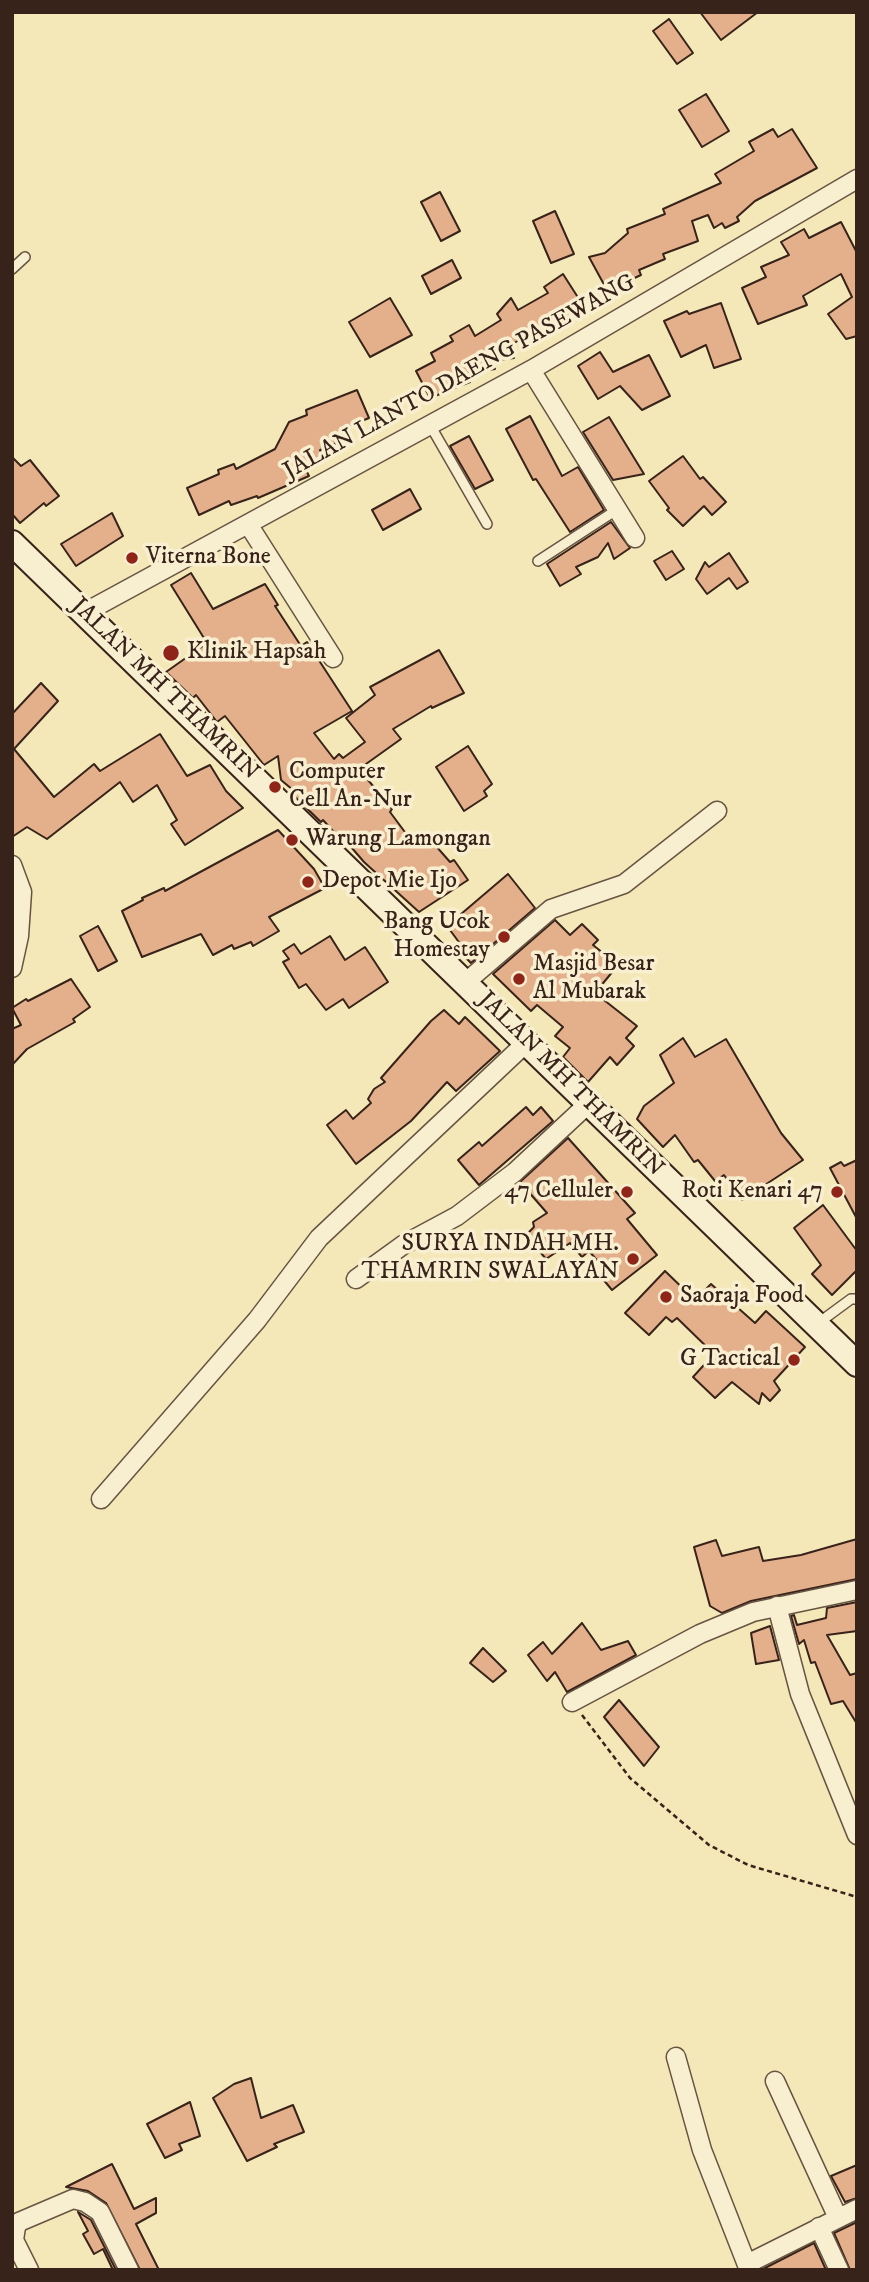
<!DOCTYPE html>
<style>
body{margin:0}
#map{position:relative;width:869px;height:2282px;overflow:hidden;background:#f4e7b8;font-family:"IM FELL DW Pica",serif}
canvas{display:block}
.frame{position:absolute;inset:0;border:14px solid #38231a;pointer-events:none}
</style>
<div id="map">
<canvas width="869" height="2282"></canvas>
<div class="frame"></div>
</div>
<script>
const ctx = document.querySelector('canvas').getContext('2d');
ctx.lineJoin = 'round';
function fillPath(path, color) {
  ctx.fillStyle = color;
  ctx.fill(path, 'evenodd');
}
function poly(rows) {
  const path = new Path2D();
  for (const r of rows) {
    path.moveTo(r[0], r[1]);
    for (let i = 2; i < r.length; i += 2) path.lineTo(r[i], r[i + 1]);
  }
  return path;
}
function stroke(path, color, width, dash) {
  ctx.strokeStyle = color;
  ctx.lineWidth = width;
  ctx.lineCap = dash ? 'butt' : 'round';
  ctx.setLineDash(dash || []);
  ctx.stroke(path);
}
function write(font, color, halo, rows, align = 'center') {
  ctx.font = font + ' "IM FELL DW Pica",serif';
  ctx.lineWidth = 7;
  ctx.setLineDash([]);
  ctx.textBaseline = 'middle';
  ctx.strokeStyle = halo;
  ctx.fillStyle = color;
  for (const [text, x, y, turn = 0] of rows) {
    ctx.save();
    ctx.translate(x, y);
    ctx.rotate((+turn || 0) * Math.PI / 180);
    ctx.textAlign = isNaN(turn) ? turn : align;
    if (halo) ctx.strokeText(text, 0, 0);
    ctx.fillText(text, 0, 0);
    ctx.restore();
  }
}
const building = poly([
 [700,12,758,12,721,40,700,12],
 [669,19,693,53,677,64,653,31,669,19],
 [706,94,729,131,702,147,679,110,706,94],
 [773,129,778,137,792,129,817,168,755,201,737,217,739,221,725,228,722,223,714,228,708,215,692,221,698,241,663,254,665,259,639,270,641,275,619,285,620,287,607,290,589,257,605,253,628,233,627,229,665,214,663,209,721,183,715,174,754,151,749,142,773,129],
 [440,192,460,231,441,241,421,202,440,192],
 [555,211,574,254,551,263,533,221,555,211],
 [841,222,857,253,857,336,846,339,828,314,852,297,841,274,803,296,807,305,758,324,742,288,766,277,761,267,789,255,781,242,804,229,809,238,841,222],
 [452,260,461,278,431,294,422,276,452,260],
 [563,274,586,310,558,327,530,334,507,347,514,358,490,361,495,369,465,373,470,382,430,398,416,371,435,361,431,353,453,341,450,336,469,325,475,336,501,320,497,314,511,298,518,310,548,293,544,287,563,274],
 [390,298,412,335,370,357,349,322,390,298],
 [721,303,741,359,714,368,706,345,681,357,664,321,687,311,689,314,721,303],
 [600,352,613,372,649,355,670,396,642,410,620,386,598,399,578,366,600,352],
 [357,390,369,418,342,429,346,439,320,450,324,458,304,466,309,476,258,498,257,496,231,505,229,501,199,515,187,488,219,474,218,470,234,464,236,469,275,449,289,422,307,415,306,410,357,390],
 [530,416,562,476,578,467,604,510,570,532,536,479,533,480,506,429,530,416],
 [609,417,644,474,613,480,583,432,609,417],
 [469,436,493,480,475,489,450,446,469,436],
 [683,456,700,479,703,477,726,502,712,515,704,506,683,526,667,510,669,508,649,481,683,456],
 [12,457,21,466,30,460,59,496,46,506,44,503,20,523,12,514,12,457],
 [410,489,421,509,383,530,372,510,410,489],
 [112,513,123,536,76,566,61,544,112,513],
 [611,522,630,548,614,559,608,543,598,557,576,567,581,574,560,586,547,564,611,522],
 [672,551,684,569,666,580,654,561,672,551],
 [729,553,748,582,737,589,729,578,707,594,696,579,705,562,709,567,729,553],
 [191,573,213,609,265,584,278,605,275,606,301,646,307,642,352,711,314,733,334,759,339,754,343,758,365,742,346,718,375,695,370,687,439,650,464,693,432,708,431,706,393,729,401,739,359,769,392,809,390,812,416,847,428,837,450,862,454,860,468,880,419,912,364,862,345,840,343,842,323,820,321,822,294,796,290,792,293,790,281,780,278,756,264,765,225,716,217,722,196,695,193,698,166,672,207,643,171,585,191,573],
 [41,683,58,701,14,749,54,797,94,764,100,771,160,734,187,776,210,765,226,791,243,808,185,845,171,824,177,820,157,785,133,802,120,782,47,839,27,827,12,837,12,714,41,683],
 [468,746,492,784,484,791,487,796,464,811,436,767,468,746],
 [278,830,314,869,325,888,269,917,279,931,253,946,251,942,234,949,232,945,213,955,201,934,142,957,122,911,143,900,142,898,164,888,165,891,278,830],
 [508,874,535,908,471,963,457,949,461,945,447,926,508,874],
 [555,920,570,935,582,924,598,940,593,945,618,965,595,993,637,1026,626,1038,634,1046,617,1065,610,1057,588,1082,563,1057,570,1048,555,1036,563,1027,537,1005,531,1011,493,974,555,920],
 [98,926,117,961,98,971,80,936,98,926],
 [330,936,345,960,365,947,388,982,349,1008,343,999,326,1010,306,984,299,988,283,962,289,959,283,951,294,944,301,954,330,936],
 [71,979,90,1007,73,1019,75,1022,27,1049,12,1065,12,1029,21,1025,12,1008,26,999,28,1001,71,979],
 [444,1010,459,1024,465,1017,500,1051,456,1091,447,1082,411,1121,356,1164,327,1125,346,1110,353,1119,371,1103,368,1099,374,1089,385,1082,381,1078,431,1021,444,1010],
 [683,1038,695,1057,726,1039,781,1133,803,1160,742,1200,724,1175,715,1181,698,1160,694,1162,675,1135,663,1147,637,1119,644,1106,674,1083,660,1055,683,1038],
 [526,1107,533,1115,541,1107,553,1121,479,1185,458,1160,479,1142,482,1146,526,1107],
 [568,1138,635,1213,627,1219,657,1255,612,1290,602,1278,607,1272,589,1251,582,1257,570,1243,546,1259,526,1235,534,1227,533,1222,547,1213,520,1182,568,1138],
 [857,1160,857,1219,830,1168,841,1162,844,1166,857,1160],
 [823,1205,857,1251,857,1270,832,1295,812,1274,821,1265,794,1228,823,1205],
 [665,1271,695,1300,711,1284,755,1323,766,1311,805,1347,774,1381,780,1390,770,1401,762,1393,759,1404,732,1382,715,1398,693,1377,714,1354,677,1318,672,1322,666,1317,649,1335,625,1313,665,1271],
 [857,1539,857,1579,751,1601,722,1613,710,1606,694,1547,716,1540,722,1556,759,1547,763,1561,801,1555,857,1539],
 [857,1602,857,1631,827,1635,850,1675,857,1673,857,1724,843,1701,831,1704,815,1662,811,1663,804,1640,799,1644,791,1616,794,1615,797,1625,826,1618,827,1608,857,1602],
 [582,1623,601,1650,628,1641,636,1655,567,1692,555,1672,547,1681,528,1655,543,1642,552,1654,582,1623],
 [770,1626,779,1660,756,1664,751,1633,770,1626],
 [483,1648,506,1671,493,1682,470,1663,483,1648],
 [619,1700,659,1747,644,1766,604,1717,619,1700],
 [251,2078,261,2118,293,2105,304,2132,274,2144,277,2147,247,2161,213,2098,234,2084,251,2078],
 [190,2102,200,2136,179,2144,182,2150,165,2158,147,2124,190,2102],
 [112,2164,134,2209,156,2198,156,2213,136,2224,159,2270,140,2270,106,2203,88,2191,66,2187,112,2164],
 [857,2165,857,2198,845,2202,831,2176,857,2165],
 [78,2212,91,2220,116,2270,113,2270,103,2249,94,2254,83,2234,88,2231,78,2212],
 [857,2222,857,2270,850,2270,834,2233,857,2222],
 [814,2243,826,2270,761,2270,814,2243]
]);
fillPath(building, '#e4b08b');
stroke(building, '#38231a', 2);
const lane = poly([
 [12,269,25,257],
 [430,425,487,524],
 [538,561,618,509],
 [817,1324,851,1299,857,1299]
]);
const street = poly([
 [531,370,635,538],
 [248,524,333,658],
 [84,613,531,370,857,179],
 [12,865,22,892,19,936,12,968],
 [466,982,551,909,624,884,717,811],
 [356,1279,403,1245,457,1216,515,1172,588,1104],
 [101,1499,257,1320,319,1238,527,1042],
 [777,1606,800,1694,857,1835],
 [572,1702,700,1634,753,1612,857,1590],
 [676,2057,702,2150,749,2270],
 [775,2081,838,2218],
 [819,2227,839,2270],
 [747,2264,857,2209],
 [29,2270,14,2240,16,2227,19,2222,73,2199,85,2202,100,2212,129,2270]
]);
const secondary = poly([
 [12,543,857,1364]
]);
stroke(lane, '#675442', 12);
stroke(street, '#675442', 21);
stroke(secondary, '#38231a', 28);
stroke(poly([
 [582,1715,630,1778,709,1845,748,1865,857,1897]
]), '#38231a', 2.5, [5, 3.5]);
stroke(lane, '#f8efd1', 9);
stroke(street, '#f8efd1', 18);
stroke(secondary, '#f8efd1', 24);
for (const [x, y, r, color] of [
 [132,558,7,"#8f2418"],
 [171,653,9,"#8f2418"],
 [275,787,7,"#8f2418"],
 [292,840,7,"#8f2418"],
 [308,882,7,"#8f2418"],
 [504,937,7,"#8f2418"],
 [519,979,7,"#8f2418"],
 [627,1192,7,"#8f2418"],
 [837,1192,7,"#8f2418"],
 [633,1259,7,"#8f2418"],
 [666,1297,7,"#8f2418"],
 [794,1360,7,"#8f2418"]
]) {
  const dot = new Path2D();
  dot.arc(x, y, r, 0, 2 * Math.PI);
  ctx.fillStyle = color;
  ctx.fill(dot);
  stroke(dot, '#f8efd1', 2.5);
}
write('24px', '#38231a', '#f8efd1', [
 ["JALAN LANTO DAENG PASEWANG",460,378,-29],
 ["JALAN MH THAMRIN",164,690,44],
 ["JALAN MH THAMRIN",570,1085,45]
]);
write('24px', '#38231a', '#f8efd1', [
 ["Viterna Bone",146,558],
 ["Klinik Hapsah",187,653],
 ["Computer",289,773],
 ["Cell An-Nur",289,801],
 ["Warung Lamongan",306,840],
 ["Depot Mie Ijo",322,882],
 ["Bang Ucok",490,923,"right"],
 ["Homestay",490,951,"right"],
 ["Masjid Besar",533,965],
 ["Al Mubarak",533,993],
 ["47 Celluler",613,1192,"right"],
 ["Roti Kenari 47",823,1192,"right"],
 ["SURYA INDAH MH.",619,1245,"right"],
 ["THAMRIN SWALAYAN",619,1273,"right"],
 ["Saoraja Food",680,1297],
 ["G Tactical",780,1360,"right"]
], 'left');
</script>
